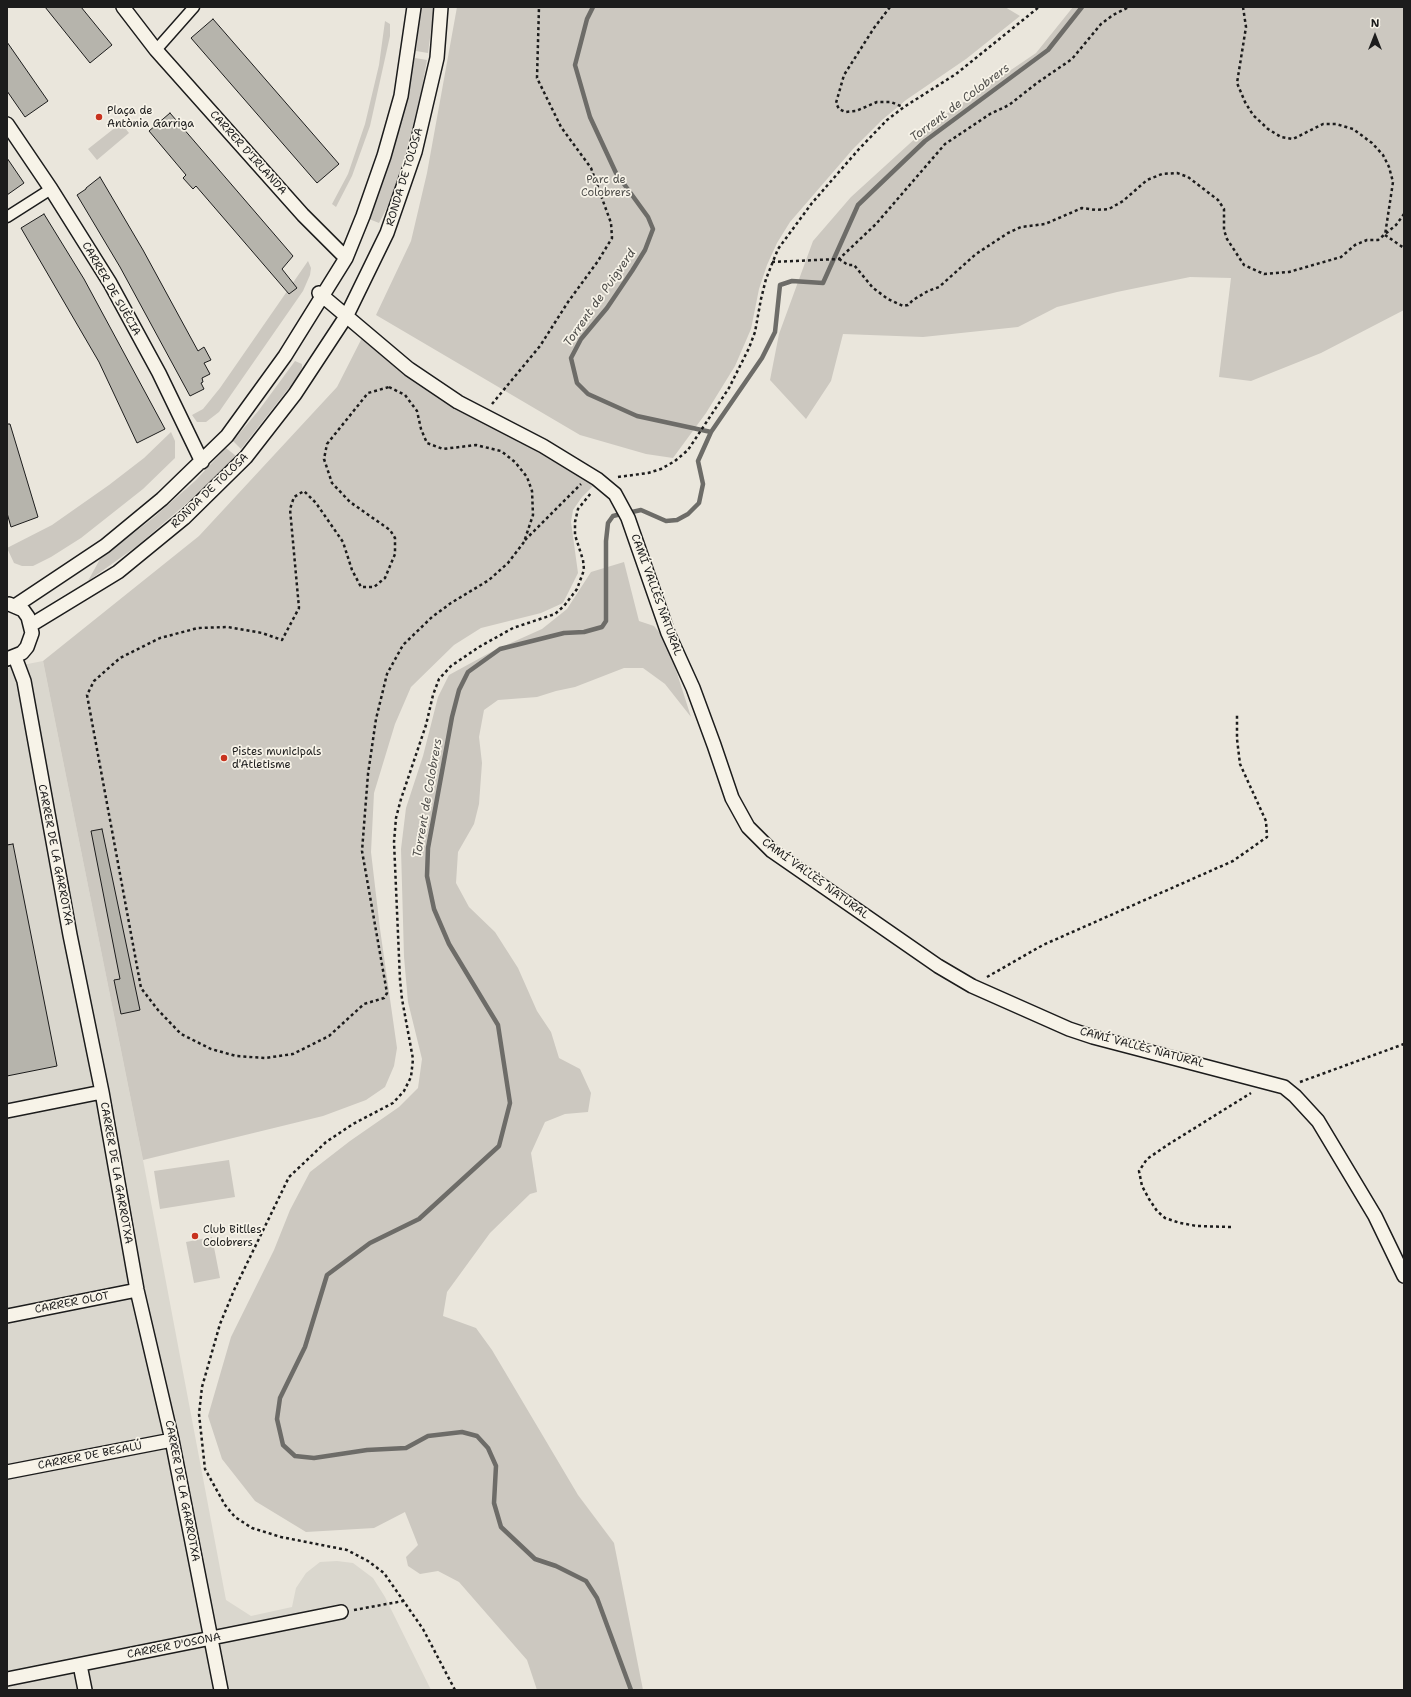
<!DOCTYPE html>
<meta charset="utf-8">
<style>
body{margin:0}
#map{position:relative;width:1411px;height:1697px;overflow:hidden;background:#eae6dc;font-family:"Shantell Sans",sans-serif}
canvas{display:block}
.frame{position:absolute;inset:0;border:8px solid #1c1c1c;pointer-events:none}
.north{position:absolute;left:1355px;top:16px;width:40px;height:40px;-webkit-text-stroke:3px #f7f3e8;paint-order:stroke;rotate:0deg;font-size:11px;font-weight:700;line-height:16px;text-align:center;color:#1c1c1c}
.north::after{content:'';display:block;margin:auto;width:14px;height:18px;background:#1c1c1c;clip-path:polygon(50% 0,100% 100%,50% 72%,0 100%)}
</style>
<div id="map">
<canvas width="1411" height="1697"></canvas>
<div class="frame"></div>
<div class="north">N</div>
</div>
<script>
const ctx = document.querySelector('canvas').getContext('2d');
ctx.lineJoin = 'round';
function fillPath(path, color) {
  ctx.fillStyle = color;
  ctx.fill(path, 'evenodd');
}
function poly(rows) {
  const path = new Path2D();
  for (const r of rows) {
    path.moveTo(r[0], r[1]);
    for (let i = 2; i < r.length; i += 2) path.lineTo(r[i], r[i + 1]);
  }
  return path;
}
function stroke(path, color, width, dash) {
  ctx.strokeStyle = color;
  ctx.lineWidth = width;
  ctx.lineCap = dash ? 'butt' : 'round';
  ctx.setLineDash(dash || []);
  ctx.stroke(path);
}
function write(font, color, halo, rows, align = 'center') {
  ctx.font = font + ' "Shantell Sans",sans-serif';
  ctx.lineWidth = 3.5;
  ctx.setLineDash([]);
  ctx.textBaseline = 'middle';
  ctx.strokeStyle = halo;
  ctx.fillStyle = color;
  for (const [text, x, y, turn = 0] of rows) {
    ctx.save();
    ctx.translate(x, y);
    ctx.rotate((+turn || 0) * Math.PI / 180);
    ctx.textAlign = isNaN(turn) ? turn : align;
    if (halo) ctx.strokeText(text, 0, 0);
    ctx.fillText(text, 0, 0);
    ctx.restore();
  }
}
fillPath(poly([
 [43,661,143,1160,226,1600,251,1616,292,1607,296,1588,306,1573,320,1562,337,1561,353,1563,373,1578,385,1597,431,1690,7,1690,7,668]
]), '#dad7ce');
fillPath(poly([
 [421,7,434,7,428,53,416,51],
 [457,7,1005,7,1020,16,966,59,906,100,882,120,853,149,790,222,777,243,767,265,759,289,751,329,735,366,706,413,673,458,646,454,580,435,376,315,411,241,427,173],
 [1073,7,1404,7,1404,310,1321,353,1251,381,1219,377,1231,278,1190,277,1117,292,1057,307,1018,327,923,337,843,334,831,381,806,419,770,380,779,334,813,241,851,197,930,125,1036,53],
 [385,21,390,24,390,36,370,126,352,176,336,207,332,204,348,174,365,124,379,65],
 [415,58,427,60,421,93,404,160,392,198,379,223,369,219,393,149],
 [121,123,129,133,97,160,88,149],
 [308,261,311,268,310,275,303,291,219,412,206,422,197,422,192,415,203,409,220,388],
 [365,332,426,387,594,485,582,497,573,510,571,522,578,573,563,603,541,613,481,628,454,645,411,687,395,724,374,793,371,852,380,929,397,1048,394,1066,385,1087,366,1100,323,1116,143,1160,43,661,199,536,337,387],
 [295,361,302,364,302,368,299,375,241,449,233,441,259,410],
 [171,432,175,441,175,458,143,489,81,538,51,557,33,566,22,566,14,563,7,548,52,525,109,485,144,458],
 [226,448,236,456,201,491,137,546,88,581,100,559,153,518,195,481],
 [624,562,639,621,654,626,667,642,691,717,665,684,643,668,624,668,575,687,556,691,537,697,498,700,484,710,479,737,482,763,479,804,474,824,458,852,456,883,469,907,495,932,518,968,537,1011,551,1032,559,1058,580,1069,591,1093,588,1112,565,1114,545,1122,531,1153,537,1192,530,1194,490,1233,447,1292,443,1316,476,1328,492,1350,578,1495,614,1543,643,1690,537,1690,527,1660,459,1582,438,1571,420,1574,408,1566,406,1557,418,1545,405,1512,374,1528,306,1532,255,1501,222,1459,208,1416,231,1337,274,1250,290,1210,310,1172,350,1141,399,1107,418,1088,422,1059,408,1002,404,957,401,849,406,808,423,756,438,697,449,675,493,651,542,629,567,609,591,572],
 [229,1160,235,1197,160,1209,154,1171],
 [212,1237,220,1278,194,1283,186,1242]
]), '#ccc8c0');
stroke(poly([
 [593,7,587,19,575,65,590,117,616,173,648,217,653,229,645,250,632,271,607,308,581,339,571,358,577,383,588,394,637,416,711,432],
 [632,512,641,510,666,521,677,520,688,514,699,503,703,484,698,461,711,432,762,358,775,332,780,285,792,281,823,283,858,205,925,141,1048,50,1082,7],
 [621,514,613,516,608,523,606,541,606,621,602,627,584,632,564,633,500,649,468,672,459,690,452,717,428,848,427,876,434,909,449,944,498,1025,510,1103,499,1146,419,1219,370,1243,327,1275,305,1347,280,1398,277,1419,283,1445,295,1456,314,1458,367,1450,406,1448,428,1436,462,1432,477,1436,488,1448,496,1466,494,1503,501,1527,535,1559,556,1566,586,1581,597,1598,631,1690]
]), '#6d6c68', 4.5);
const building = poly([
 [45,7,81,7,112,45,90,63,45,7],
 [213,19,339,164,317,183,191,38,213,19],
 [7,42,48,101,25,117,7,91,7,42],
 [170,113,293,256,282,269,297,288,289,294,196,186,193,189,183,178,186,175,149,131,170,113],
 [7,158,24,183,7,195,7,158],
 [100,177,143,250,198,351,204,347,211,360,204,363,210,374,202,378,203,382,201,383,204,389,190,396,120,267,77,195,86,189,86,188,100,177],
 [44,214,84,279,165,429,137,443,99,362,21,228,44,214],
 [7,424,10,424,38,517,11,527,7,513,7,424],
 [102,829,140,1010,121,1014,114,980,120,979,91,831,102,829],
 [13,844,57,1066,7,1076,7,845,13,844]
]);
fillPath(building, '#b6b4ac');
stroke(building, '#1c1c1c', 1);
const pedestrian = poly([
 [156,50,194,7],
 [7,217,51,189]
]);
const minor = poly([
 [123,7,156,50,303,215,346,258],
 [7,124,51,189,110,283,159,373,202,462],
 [319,293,409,369,458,402,543,446,597,479,615,494,628,518,668,633,693,688,714,745,732,798,748,827,772,851,938,966,972,986,1069,1029,1093,1037,1284,1087,1295,1096,1318,1121,1375,1216,1404,1276],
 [15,606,105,546,162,499,227,436,285,356,346,258,363,216,384,156,401,96,414,7],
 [31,625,118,572,184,518,246,457,295,394,347,315,387,233,415,152,437,58,441,7],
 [15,657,24,681,70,935,102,1092,137,1290,172,1440,221,1690],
 [7,659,22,653,27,647,32,633,28,617,23,610,9,604],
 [7,1111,102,1092],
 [7,1316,137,1290],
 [7,1472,172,1440],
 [80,1665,85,1690],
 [7,1679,341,1612]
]);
stroke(pedestrian, '#1c1c1c', 13);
stroke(minor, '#1c1c1c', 16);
stroke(poly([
 [890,7,874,28,844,75,836,103,839,109,845,112,856,111,877,102,891,102,903,107],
 [1243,7,1246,27,1237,83,1245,102,1253,115,1268,129,1281,137,1293,139,1323,124,1336,124,1353,129,1372,143,1383,155,1389,167,1393,182,1385,235],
 [1385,235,1404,248],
 [839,259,848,265,854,265,873,288,888,299,903,306,908,305,913,300,928,291,939,287,976,254,1008,233,1021,227,1045,224,1082,208,1096,210,1109,209,1123,201,1147,180,1162,174,1177,173,1188,177,1218,200,1224,209,1224,230,1227,239,1244,265,1264,274,1289,272,1341,257,1355,245,1367,240,1378,240,1396,225,1404,214],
 [772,262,839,259,876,224,945,144,990,114,1009,105,1037,83,1072,59,1101,24,1113,15,1129,7],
 [389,387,405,395,417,411,421,429,427,443,443,449,476,445,501,451,515,462,527,477,532,491,533,515,524,542,508,563,489,580,451,603,432,617,403,645,387,674,376,719,368,774,362,851,387,993,384,998,364,1004,329,1036,293,1054,265,1058,236,1056,211,1049,181,1034,158,1010,141,988,87,695,94,681,120,658,160,638,198,628,228,627,262,633,282,640,299,608,290,509,294,497,304,491,316,503,343,542,352,570,361,587,374,587,385,578,395,554,395,538,390,530,350,502,332,483,324,459,327,444,368,393,389,387],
 [492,404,540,346,568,302,598,261,612,238,611,223,591,168,561,127,537,78,539,7],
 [618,477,648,473,661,469,675,461,688,450,729,388,749,348,755,332,761,299,766,279,778,249,812,203,859,149,887,120,904,107,956,74,1039,7],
 [525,540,581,484],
 [987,977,1043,945,1233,861,1267,837,1266,821,1240,764,1237,739,1237,715],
 [1300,1082,1404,1044],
 [1231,1227,1197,1226,1180,1223,1165,1218,1157,1211,1149,1199,1142,1186,1139,1171,1147,1159,1169,1144,1251,1093],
 [354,1610,403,1601],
 [455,1690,423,1629,384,1573,368,1561,347,1550,281,1537,252,1528,235,1517,225,1505,205,1469,199,1414,202,1387,220,1324,235,1288,289,1177,326,1142,353,1124,393,1103,404,1091,411,1077,413,1059,402,999,400,980,394,842,396,818,401,799,426,725,433,695,439,679,451,666,479,647,513,628,555,614,564,606,577,589,584,570,583,560,575,535,575,522,578,509,591,493]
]), '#1c1c1c', 2.5, [3, 3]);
stroke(pedestrian, '#f7f3e8', 10);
stroke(minor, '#f7f3e8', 13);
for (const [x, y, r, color] of [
 [99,117,4,"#c8321e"],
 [224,758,4,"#c8321e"],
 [195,1236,4,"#c8321e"]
]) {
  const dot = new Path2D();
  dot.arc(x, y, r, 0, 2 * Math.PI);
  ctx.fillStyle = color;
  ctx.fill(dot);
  stroke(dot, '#f7f3e8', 1.5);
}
write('11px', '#1c1c1c', '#f7f3e8', [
 ["Plaça de",107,111],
 ["Antònia Garriga",107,124],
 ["Pistes municipals",232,752],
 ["d'Atletisme",232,765],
 ["Club Bitlles",203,1230],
 ["Colobrers",203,1243]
], 'left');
write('11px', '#1c1c1c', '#f7f3e8', [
 ["CARRER D'IRLANDA",248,153,48],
 ["RONDA DE TOLOSA",405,177,-73],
 ["CARRER DE SUÈCIA",111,289,60],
 ["RONDA DE TOLOSA",210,491,-44],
 ["CAMÍ VALLÈS NATURAL",656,595,70],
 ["CARRER DE LA GARROTXA",55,855,79],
 ["CAMÍ VALLÈS NATURAL",815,879,36],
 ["CAMÍ VALLÈS NATURAL",1142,1048,15],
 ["CARRER DE LA GARROTXA",116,1173,80],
 ["CARRER OLOT",72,1303,-11],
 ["CARRER DE BESALÚ",90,1456,-11],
 ["CARRER DE LA GARROTXA",182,1491,79],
 ["CARRER D'OSONA",174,1646,-11]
]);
write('11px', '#51504d', '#f7f3e8', [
 ["Parc de",606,180],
 ["Colobrers",606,193]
]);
write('italic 12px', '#52514e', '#f7f3e8', [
 ["Torrent de Colobrers",960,103,-37],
 ["Torrent de Puigverd",600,298,-55],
 ["Torrent de Colobrers",428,798,-80]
]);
</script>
